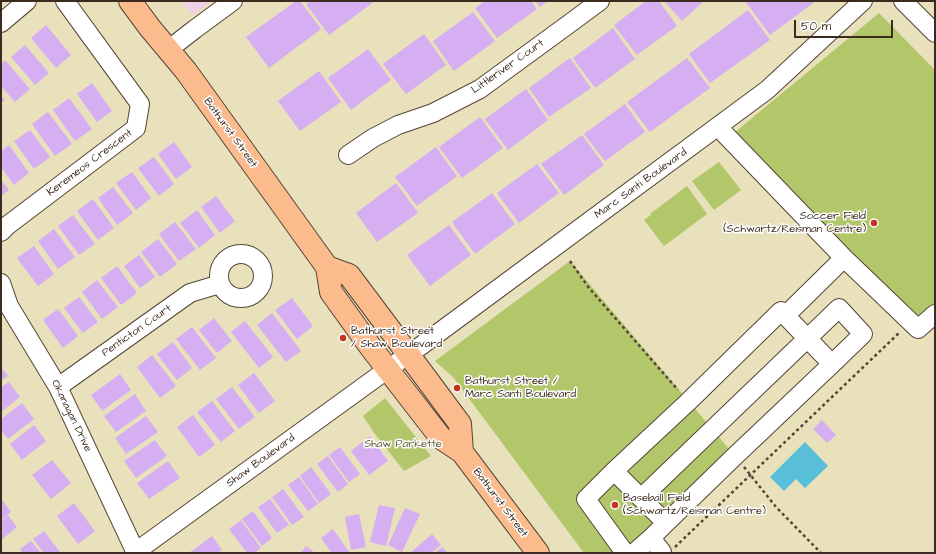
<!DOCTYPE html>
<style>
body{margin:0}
#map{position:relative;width:936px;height:554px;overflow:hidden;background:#e9e0bc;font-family:"Architects Daughter",sans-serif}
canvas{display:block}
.frame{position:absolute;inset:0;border:2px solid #3b2a1e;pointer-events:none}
.scale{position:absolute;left:794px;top:20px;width:99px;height:18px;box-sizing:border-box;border:2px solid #3b2a1e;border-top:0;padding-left:5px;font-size:12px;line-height:14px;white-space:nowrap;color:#3b2a1e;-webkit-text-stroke:3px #fff;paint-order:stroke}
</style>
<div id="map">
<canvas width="936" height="554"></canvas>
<div class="frame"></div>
<div class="scale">50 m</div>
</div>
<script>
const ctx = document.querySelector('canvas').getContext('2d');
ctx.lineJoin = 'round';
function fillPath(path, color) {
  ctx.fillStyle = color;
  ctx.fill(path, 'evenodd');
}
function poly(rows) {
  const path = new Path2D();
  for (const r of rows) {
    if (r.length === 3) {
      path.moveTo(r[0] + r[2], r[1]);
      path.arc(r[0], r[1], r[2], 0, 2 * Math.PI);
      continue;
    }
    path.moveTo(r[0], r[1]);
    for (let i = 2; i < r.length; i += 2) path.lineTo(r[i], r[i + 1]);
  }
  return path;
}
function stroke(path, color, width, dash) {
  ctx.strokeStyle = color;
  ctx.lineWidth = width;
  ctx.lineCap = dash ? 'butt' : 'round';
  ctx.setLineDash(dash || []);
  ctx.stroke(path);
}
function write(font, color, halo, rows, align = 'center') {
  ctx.font = font + ' "Architects Daughter",sans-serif';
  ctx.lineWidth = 3;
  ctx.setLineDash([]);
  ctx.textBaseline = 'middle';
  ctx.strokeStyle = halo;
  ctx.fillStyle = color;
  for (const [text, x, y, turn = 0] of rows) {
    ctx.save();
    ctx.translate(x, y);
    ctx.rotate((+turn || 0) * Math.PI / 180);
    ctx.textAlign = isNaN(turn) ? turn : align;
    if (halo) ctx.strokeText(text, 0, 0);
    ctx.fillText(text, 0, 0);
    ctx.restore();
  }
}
fillPath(poly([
 [182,1,212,1,192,15]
]), '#efd0e6');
fillPath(poly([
 [879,13,935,70,935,308,916,325,728,138],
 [719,162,741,190,714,210,692,181],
 [687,186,707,214,664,246,644,220,651,215,650,214],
 [570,261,735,456,630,553,584,553,453,377,435,361],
 [385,398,431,456,404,471,375,434,363,416]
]), '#b2c66a');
fillPath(poly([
 [805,442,828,466,805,488,796,479,784,491,770,477]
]), '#59bed7');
fillPath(poly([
 [296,1,300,1,321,29,269,68,246,37],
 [310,1,375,1,329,35,306,4],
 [485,1,531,1,537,9,497,38,475,8],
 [535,1,548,1,540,7],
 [646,1,659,1,677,26,637,55,614,25],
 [664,1,704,1,682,21],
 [745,1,816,1,770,35],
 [748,10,770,40,710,83,689,54],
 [473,12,495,41,454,71,433,41],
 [46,25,71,55,56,68,31,38],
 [613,28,635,59,595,88,573,58],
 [424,34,446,65,406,94,383,64],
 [25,45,49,73,35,85,11,57],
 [368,49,391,80,351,110,328,78],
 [570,58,591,88,549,117,529,88],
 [687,58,710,88,650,132,627,102],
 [5,60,30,89,15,102,1,86,1,64],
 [319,71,341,102,300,131,278,101],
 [92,83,112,111,97,122,77,94],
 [526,89,548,120,508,150,485,119],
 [1,95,5,100,1,103],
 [69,98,92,129,75,141,53,110],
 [625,104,645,132,605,161,584,134],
 [48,112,72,144,55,156,32,124],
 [480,117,503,148,462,178,439,147],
 [30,130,50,157,34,169,14,141],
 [582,135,604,165,564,195,541,164],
 [174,142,192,167,176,179,158,154],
 [9,145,29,173,14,185,1,167,1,151],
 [436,147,457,176,417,206,395,177],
 [154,157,174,184,159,196,138,168],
 [537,164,559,193,519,223,497,193],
 [132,172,151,198,136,210,116,183],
 [1,180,9,190,1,196],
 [396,183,418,213,377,242,356,213],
 [113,187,133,213,117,225,98,198],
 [492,193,515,224,475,254,452,222],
 [216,196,235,221,220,233,201,207],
 [93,199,114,228,98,240,77,211],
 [197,210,215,235,199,248,180,223],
 [73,215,95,244,79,255,58,226],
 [175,222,196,249,179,261,159,234],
 [449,225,471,255,430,286,407,255],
 [54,229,75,257,58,269,38,241],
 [158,239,177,264,160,277,141,252],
 [34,246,54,274,38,286,17,258],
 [139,255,155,277,140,288,124,266],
 [117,266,137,293,121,305,101,278],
 [97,280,118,307,102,319,82,292],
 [79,297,98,322,83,333,64,308],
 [292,298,313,326,297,339,275,310],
 [58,309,78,336,63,348,43,320],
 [272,313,301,351,286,362,257,325],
 [214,318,232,341,217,353,199,330],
 [245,321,273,357,259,368,231,332],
 [192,327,216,358,200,370,176,339],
 [173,342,192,368,177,380,157,354],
 [152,355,176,386,160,398,137,367],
 [1,367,8,376,1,381],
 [254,373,275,401,259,413,238,385],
 [120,374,131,390,102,411,91,395],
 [9,382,20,397,1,412,1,387],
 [232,387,255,417,239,429,216,399],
 [135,394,146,411,116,432,104,416],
 [212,401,235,431,221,442,197,412],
 [22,403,34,419,8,439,1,430,1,419],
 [193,415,215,445,199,457,177,427],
 [146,416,158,432,126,454,115,438],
 [822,420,836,435,827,443,813,429],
 [34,425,46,441,22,460,10,444],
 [370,436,388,461,369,475,351,451],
 [155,440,167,456,136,478,124,461],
 [340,447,360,474,349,482,329,455],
 [328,456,348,484,338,492,317,464],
 [52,460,71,483,51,499,32,475],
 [168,461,180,478,149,499,137,483],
 [311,467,331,494,319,503,300,476],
 [299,477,318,504,308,511,288,485],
 [283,489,304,517,292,525,272,497],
 [270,499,289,525,277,533,258,507],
 [3,501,11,512,1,520,1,502],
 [74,503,95,531,78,544,57,516],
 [379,505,395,508,386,546,370,542],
 [405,508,420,514,402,552,388,545],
 [253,511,272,538,262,546,242,519],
 [359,514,366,547,351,550,345,517],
 [8,515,17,527,1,540,1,521],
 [241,520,261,548,254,553,247,553,229,529],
 [333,529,350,553,332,553,321,538],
 [44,531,60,552,58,553,44,553,33,539],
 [432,534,441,545,431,553,410,553],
 [212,536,222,550,217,553,189,553],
 [31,541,41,553,22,553,20,549],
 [306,546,315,553,301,553],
 [442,547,448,553,435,553]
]), '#d5aff2');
const minor = poly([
 [903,1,935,33],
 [1,23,27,1],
 [168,50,195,29,233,1],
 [718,127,844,258,918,329,935,314],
 [348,155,373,138,398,125,433,113,480,89,573,21,600,1],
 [1,232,8,225,136,128,140,104,65,1],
 [241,276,22],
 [1,283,9,306,58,387,136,553],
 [786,315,844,258],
 [58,387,190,293,220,284],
 [614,471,586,499,625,553],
 [641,498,839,308,863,334,832,364],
 [651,538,662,552,662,553],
 [134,553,388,369,422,345,767,90,863,1],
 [634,553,651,538,666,523,735,456,832,364,781,311,688,402,614,471,666,523]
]);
const major = poly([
 [130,1,150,28,186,71,327,267,331,292,372,349,441,438,462,452,538,553],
 [327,267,349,275,388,327,460,424,462,452]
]);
stroke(minor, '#554536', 20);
stroke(major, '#554536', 24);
stroke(poly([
 [570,261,589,288,678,390],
 [744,467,776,507,821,553],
 [675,547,900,332]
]), '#554536', 2.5, [3, 3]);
stroke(minor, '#fff', 18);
stroke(major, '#fbbb8d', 22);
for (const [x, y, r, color] of [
 [874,223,4,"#c8321e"],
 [343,338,4,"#c8321e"],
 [457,388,4,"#c8321e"],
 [615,505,4,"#c8321e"]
]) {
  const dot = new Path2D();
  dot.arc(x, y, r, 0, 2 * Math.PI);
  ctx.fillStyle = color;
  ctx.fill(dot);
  stroke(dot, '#fff', 1.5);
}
write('11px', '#3b2a1e', '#fff', [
 ["Littleriver Court",508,67,-35],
 ["Bathurst Street",230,133,54],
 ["Keremeos Crescent",90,163,-37],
 ["Marc Santi Boulevard",641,184,-36],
 ["Penticton Court",137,331,-35],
 ["Okanagan Drive",71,416,64],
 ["Shaw Boulevard",261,461,-36],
 ["Bathurst Street",500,503,53]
]);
write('11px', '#3b2a1e', '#fff', [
 ["Soccer Field",866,217,"right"],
 ["(Schwartz/Reisman Centre)",866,230,"right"],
 ["Bathurst Street",351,332],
 ["/ Shaw Boulevard",351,345],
 ["Bathurst Street /",465,382],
 ["Marc Santi Boulevard",465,395],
 ["Baseball Field",623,499],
 ["(Schwartz/Reisman Centre)",623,512]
], 'left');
write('11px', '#5f5935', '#fff', [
 ["Shaw Parkette",403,445]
]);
</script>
